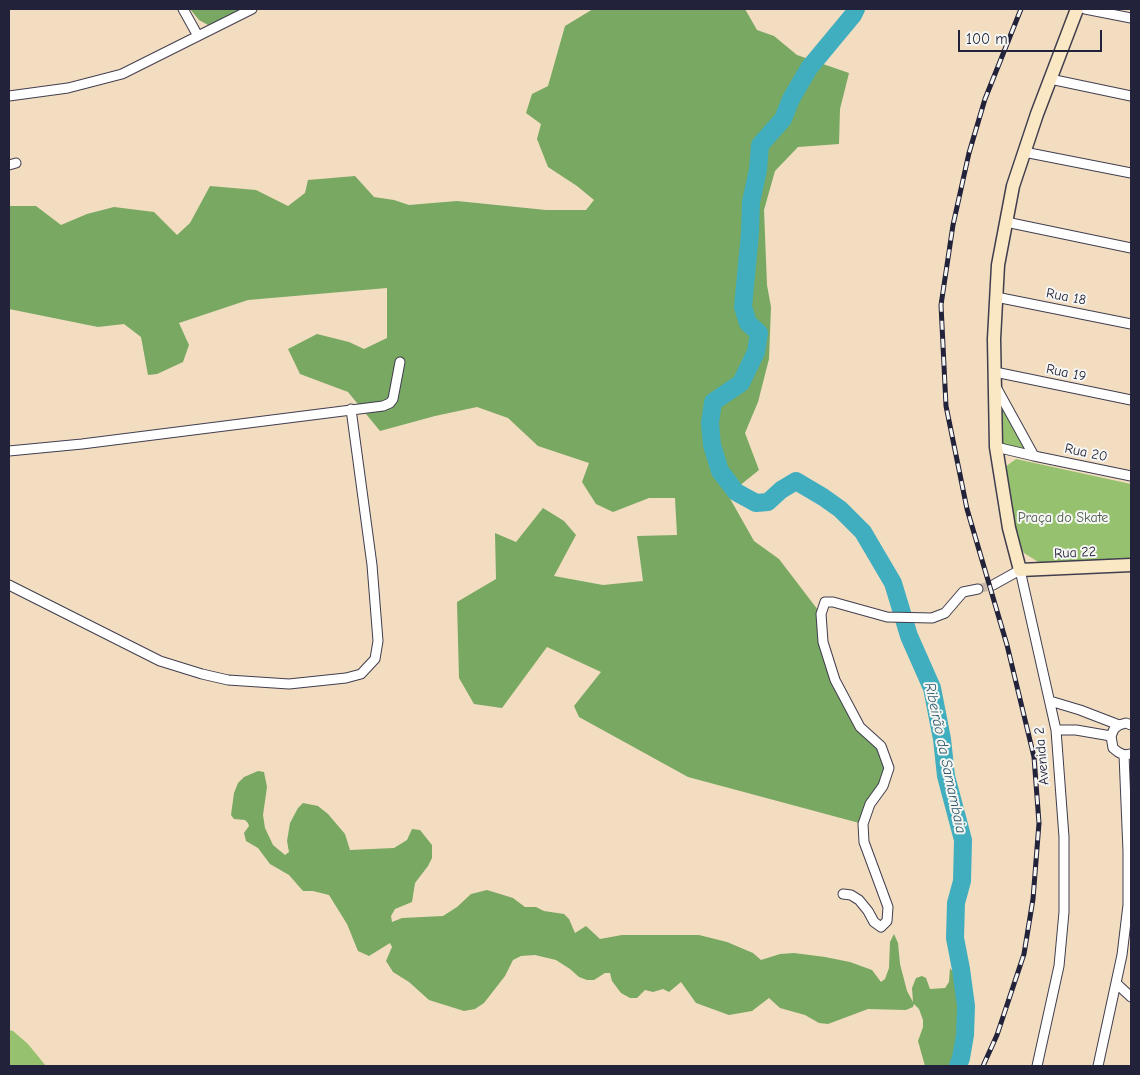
<!DOCTYPE html>
<meta charset="utf-8">
<style>
body{margin:0}
#map{position:relative;width:1140px;height:1075px;overflow:hidden;background:#f2ddc0;font-family:"Comic Neue",sans-serif}
canvas{display:block}
.frame{position:absolute;inset:0;border:10px solid #22223b;pointer-events:none}
.scale{position:absolute;left:958px;top:30px;width:144px;height:22px;box-sizing:border-box;border:2px solid #22223b;border-top:0;padding-left:6px;font-size:15px;line-height:18px;white-space:nowrap;color:#22223b;-webkit-text-stroke:4px #f6f6f2;paint-order:stroke}
</style>
<div id="map">
<canvas width="1140" height="1075"></canvas>
<div class="frame"></div>
<div class="scale">100 m</div>
</div>
<script>
const ctx = document.querySelector('canvas').getContext('2d');
ctx.lineJoin = 'round';
function fillPath(path, color) {
  ctx.fillStyle = color;
  ctx.fill(path, 'evenodd');
}
function poly(rows) {
  const path = new Path2D();
  for (const r of rows) {
    path.moveTo(r[0], r[1]);
    for (let i = 2; i < r.length; i += 2) path.lineTo(r[i], r[i + 1]);
  }
  return path;
}
function stroke(path, color, width, dash) {
  ctx.strokeStyle = color;
  ctx.lineWidth = width;
  ctx.lineCap = dash ? 'butt' : 'round';
  ctx.setLineDash(dash || []);
  ctx.stroke(path);
}
function write(font, color, halo, rows, align = 'center') {
  ctx.font = font + ' "Comic Neue",sans-serif';
  ctx.lineWidth = 4;
  ctx.setLineDash([]);
  ctx.textBaseline = 'middle';
  ctx.strokeStyle = halo;
  ctx.fillStyle = color;
  for (const [text, x, y, turn = 0] of rows) {
    ctx.save();
    ctx.translate(x, y);
    ctx.rotate((+turn || 0) * Math.PI / 180);
    ctx.textAlign = isNaN(turn) ? turn : align;
    if (halo) ctx.strokeText(text, 0, 0);
    ctx.fillText(text, 0, 0);
    ctx.restore();
  }
}
fillPath(poly([
 [999,399,1027,449,1002,445],
 [1016,459,1131,484,1131,560,1040,563,1024,553,1019,544,1005,476,1005,467],
 [9,1030,13,1031,28,1044,46,1066,9,1066]
]), '#96c26f');
fillPath(poly([
 [190,9,257,9,233,21,218,26,208,25,199,20],
 [593,9,745,9,757,30,774,36,797,55,849,73,840,109,839,144,798,147,775,171,764,210,767,285,771,307,769,359,758,402,745,433,759,470,728,495,754,541,779,559,821,614,835,680,860,727,881,746,889,768,863,824,688,777,579,717,574,706,601,672,547,647,502,708,474,704,459,678,457,602,496,579,495,533,516,542,543,508,564,521,576,535,554,576,603,585,643,581,637,536,677,535,675,498,649,498,613,512,596,504,582,482,589,463,538,446,508,418,477,407,435,416,380,431,348,392,300,374,288,349,317,334,349,342,364,349,387,338,387,288,248,300,179,323,189,345,183,362,157,374,148,375,141,337,124,324,98,327,9,309,9,206,36,206,61,225,87,214,114,207,154,212,177,235,190,223,210,186,256,190,288,206,305,193,308,180,355,176,374,197,394,200,409,205,457,201,546,210,586,210,594,200,577,186,548,167,537,139,541,124,526,113,532,94,548,86,565,26],
 [258,771,264,772,267,787,263,815,265,828,273,845,285,855,289,852,287,841,290,823,298,808,303,803,318,806,328,814,345,834,350,850,394,848,407,840,412,829,420,830,432,845,432,858,428,866,415,883,412,902,395,909,391,916,392,922,402,918,443,916,457,907,471,894,487,890,513,898,525,907,536,907,544,911,564,914,569,919,575,933,586,926,600,939,622,935,699,935,727,942,753,953,761,960,780,954,794,953,825,957,850,962,872,970,881,982,885,979,889,968,890,942,894,934,898,943,900,964,907,991,913,1002,912,988,916,978,922,976,926,978,930,989,945,988,949,982,950,968,960,982,970,1011,971,1022,966,1052,967,1066,925,1066,918,1041,923,1027,923,1020,919,1009,914,1004,913,1007,906,1010,868,1009,828,1024,819,1023,805,1015,780,1008,769,998,752,1011,729,1015,696,1003,681,982,669,992,663,989,653,992,645,990,637,998,630,998,621,993,612,981,610,973,605,973,594,980,587,980,579,977,570,969,556,960,535,955,521,956,513,960,505,976,484,1003,475,1009,464,1011,429,1000,409,982,393,972,386,961,392,947,390,943,369,956,358,951,347,924,329,895,313,891,303,891,289,875,270,864,258,848,246,841,244,833,249,826,248,823,245,820,234,819,231,815,234,793,238,783,244,777]
]), '#78a862');
stroke(poly([
 [856,9,853,15,809,68,791,99,783,119,760,145,758,170,751,202,750,233,743,307,748,323,759,333,756,352,741,383,713,402,710,423,712,445,720,471,736,492,756,503,768,502,781,490,796,481,823,497,840,509,863,532,893,583,909,636,932,688,942,739,946,776,963,840,962,881,956,903,955,938,961,969,966,1006,965,1035,961,1058,958,1066]
]), '#41aebf', 18);
stroke(poly([
 [978,589,993,585]
]), '#c8b8a5', 9, [9, 4.5]);
const street = poly([
 [183,9,198,36],
 [1085,9,1131,18],
 [1050,79,1131,96],
 [9,96,68,88,122,74,252,9],
 [1024,152,1131,173],
 [9,165,16,163],
 [1006,222,1131,248],
 [996,297,1131,324],
 [995,372,1131,400],
 [996,447,1034,456,996,387],
 [9,451,82,444,383,406,390,403,393,399,400,362],
 [1034,456,1131,476],
 [9,585,160,661,202,674,228,680,289,684,346,678,361,674,375,659,378,641,372,565,351,409],
 [993,585,1020,570,1056,730,1064,837,1064,912,1059,966,1037,1066],
 [1050,701,1080,710,1119,725],
 [1131,725,1126,723,1119,725,1114,729,1111,736,1113,748,1118,752,1124,755,1131,754],
 [1056,730,1076,730,1111,736],
 [843,894,851,895,859,900,868,911,874,922,881,927,887,921,888,907,864,842,863,824,870,804,883,786,889,768,881,746,860,727,835,680,823,642,821,614,825,602,833,602,887,617,932,618,945,613,963,592,978,589],
 [1116,983,1131,997],
 [1098,1066,1122,955,1128,905,1128,851,1124,755]
]);
const secondary = poly([
 [1077,9,1037,114,1013,186,998,265,994,339,996,447,1009,528,1020,570,1131,565]
]);
stroke(street, '#413e4f', 11);
stroke(secondary, '#413e4f', 15);
stroke(street, '#fff', 9);
stroke(secondary, '#fae7c3', 12);
const rail = poly([
 [983,1066,997,1035,1024,954,1033,899,1039,823,1034,757,1007,645,967,509,946,406,941,305,953,225,969,153,985,99,1021,9]
]);
stroke(rail, '#22223b', 5);
stroke(rail, '#f6f6f2', 3, [9]);
write('14px', '#22223b', '#f6f6f2', [
 ["Rua 18",1066,297,11],
 ["Rua 19",1066,373,12],
 ["Rua 20",1086,453,12],
 ["Rua 22",1075,553,-3],
 ["Avenida 2",1042,756,-95]
]);
write('14px', '#4b5a4d', '#f6f6f2', [
 ["Praça do Skate",1063,518]
]);
write('italic 15px', '#2e5a70', '#f6f6f2', [
 ["Ribeirão da Samambaia",945,758,78]
]);
</script>
